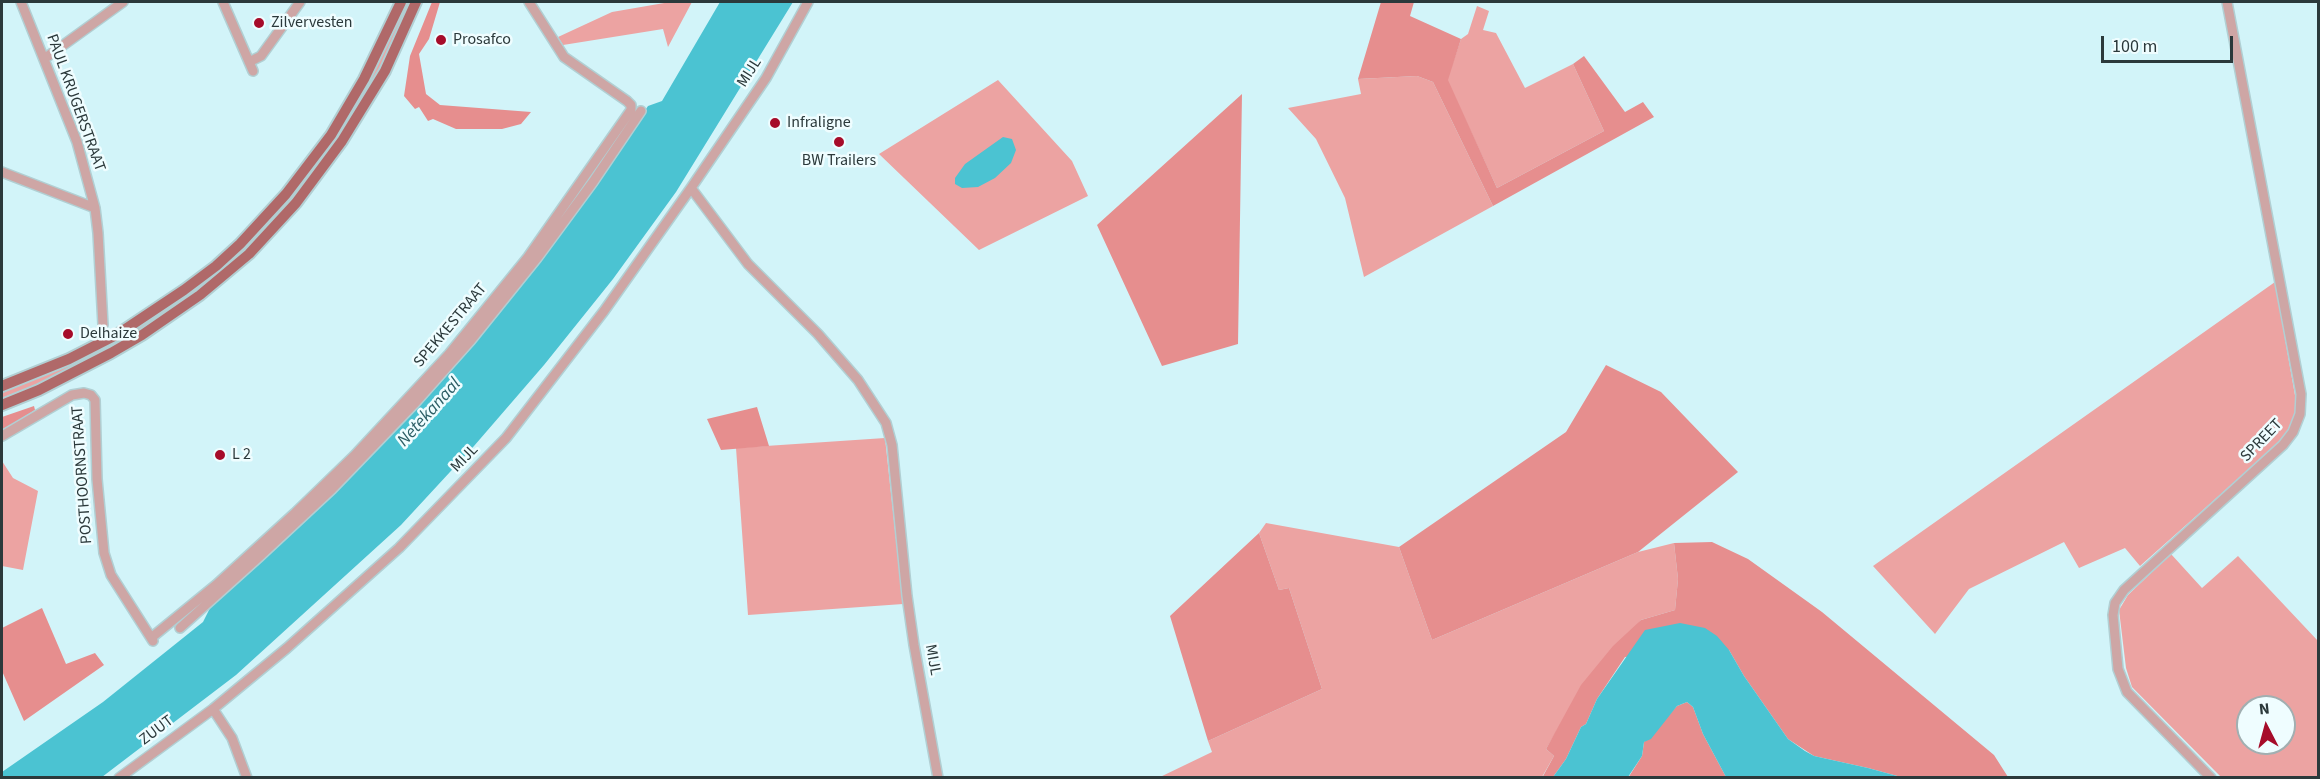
<!DOCTYPE html>
<style>
body{margin:0}
#map{position:relative;width:2320px;height:779px;overflow:hidden;background:#d2f4f9;font-family:"Source Sans 3",sans-serif}
canvas{display:block}
.frame{position:absolute;inset:0;border:3px solid #2b393b;pointer-events:none}
.north{position:absolute;left:2236px;top:695px;width:60px;height:60px;box-sizing:border-box;background:#effdff;border:2px solid #a1afb1;border-radius:50%;rotate:354deg;font-size:16px;font-weight:700;line-height:24px;text-align:center;color:#2b393b}
.north::after{content:'';display:block;margin:auto;width:21px;height:27px;background:#a60c2a;clip-path:polygon(50% 0,100% 100%,50% 72%,0 100%)}
.scale{position:absolute;left:2101px;top:36px;width:132px;height:27px;box-sizing:border-box;border:3px solid #2b393b;border-top:0;padding-left:8px;font-size:18px;line-height:21px;white-space:nowrap;color:#2b393b;-webkit-text-stroke:4px #effdff;paint-order:stroke}
</style>
<div id="map">
<canvas width="2320" height="779"></canvas>
<div class="frame"></div>
<div class="north">N</div>
<div class="scale">100 m</div>
</div>
<script>
const ctx = document.querySelector('canvas').getContext('2d');
ctx.lineJoin = 'round';
function fillPath(path, color) {
  ctx.fillStyle = color;
  ctx.fill(path, 'evenodd');
}
function poly(rows) {
  const path = new Path2D();
  for (const r of rows) {
    path.moveTo(r[0], r[1]);
    for (let i = 2; i < r.length; i += 2) path.lineTo(r[i], r[i + 1]);
  }
  return path;
}
function stroke(path, color, width, dash) {
  ctx.strokeStyle = color;
  ctx.lineWidth = width;
  ctx.lineCap = dash ? 'butt' : 'round';
  ctx.setLineDash(dash || []);
  ctx.stroke(path);
}
function write(font, color, halo, rows, align = 'center') {
  ctx.font = font + ' "Source Sans 3",sans-serif';
  ctx.lineWidth = 5;
  ctx.setLineDash([]);
  ctx.textBaseline = 'middle';
  ctx.strokeStyle = halo;
  ctx.fillStyle = color;
  for (const [text, x, y, turn = 0] of rows) {
    ctx.save();
    ctx.translate(x, y);
    ctx.rotate((+turn || 0) * Math.PI / 180);
    ctx.textAlign = isNaN(turn) ? turn : align;
    if (halo) ctx.strokeText(text, 0, 0);
    ctx.fillText(text, 0, 0);
    ctx.restore();
  }
}
fillPath(poly([
 [404,2,414,2,362,108,271,230,170,313,70,371,2,398,2,390,69,362,217,268,312,166],
 [670,2,692,2,668,47,663,29,563,45,558,37,612,12],
 [1477,6,1489,11,1483,30,1496,33,1525,88,1573,64,1604,131,1497,188,1447,80,1461,39,1468,34],
 [1417,76,1433,82,1493,206,1364,277,1345,198,1316,139,1288,108,1361,94,1358,79],
 [998,80,1072,161,1088,196,979,250,879,154],
 [2275,282,2296,401,2296,412,2284,438,2140,566,2125,548,2079,568,2064,542,1969,589,1935,634,1873,566],
 [885,438,903,604,748,615,736,448],
 [2,461,13,478,38,491,23,570,2,566],
 [1266,523,1399,547,1432,640,1638,552,1674,543,1678,579,1675,610,1641,620,1563,720,1546,749,1554,756,1542,777,1158,778,1212,752,1208,741,1322,689,1289,588,1279,590,1259,533],
 [2171,554,2202,588,2238,556,2318,641,2318,777,2221,777,2132,687,2126,668,2119,610,2128,595],
 [2248,707,2284,707,2284,743,2248,743]
]), '#eca3a2');
fillPath(poly([
 [432,2,440,2,429,39,419,54,426,94,440,105,531,112,521,124,502,129,456,129,433,119,428,121,419,107,415,109,404,96,410,56],
 [1381,2,1414,2,1410,16,1461,39,1448,80,1497,188,1604,131,1573,64,1584,56,1625,112,1643,102,1654,117,1493,206,1433,82,1417,76,1358,79],
 [1242,94,1238,344,1162,366,1097,225],
 [1606,365,1661,392,1738,472,1638,552,1432,640,1399,547,1566,432],
 [34,406,35,410,2,431,2,417],
 [757,407,769,446,721,450,707,419],
 [1259,533,1279,590,1289,588,1322,689,1208,741,1170,616],
 [1712,542,1748,559,1822,612,1994,755,2008,777,1901,777,1868,768,1814,756,1788,739,1744,676,1729,650,1625,657,1597,699,1586,724,1581,727,1566,759,1553,777,1542,778,1554,756,1546,749,1581,685,1613,646,1641,620,1675,610,1678,579,1674,543],
 [42,608,66,664,95,653,104,665,24,721,2,671,2,628],
 [1687,702,1693,707,1703,734,1726,777,1628,778,1642,756,1644,742,1677,706]
]), '#e68e8e');
fillPath(poly([
 [720,2,793,2,676,192,613,279,544,365,474,446,401,525,236,675,102,777,2,778,2,772,103,702,203,622,212,604,318,509,417,407,496,317,568,224,648,106,662,101],
 [1003,137,1012,139,1016,150,1011,163,995,178,978,187,962,188,955,184,955,178,965,164],
 [1680,623,1705,628,1717,636,1729,650,1744,676,1788,739,1805,751,1814,756,1868,768,1901,777,1726,777,1703,734,1693,707,1687,702,1677,706,1651,739,1644,742,1642,756,1628,777,1553,777,1566,759,1581,727,1586,724,1597,699,1645,630]
]), '#4bc3d2');
const minor = poly([
 [21,2,77,142,95,208,98,233,103,325],
 [223,2,253,71],
 [44,59,123,2],
 [249,62,261,56,300,2],
 [2,172,95,208],
 [691,188,748,264,818,334,858,380,886,423,892,445,907,596,914,645,938,778],
 [2,436,72,395,84,393,91,395,95,400,97,479,104,553,111,575,153,641],
 [180,628,259,557,332,489,414,404,471,340,537,258,593,182,641,111],
 [151,638,216,585,295,513,354,456,449,354,528,257,631,110,631,105,627,101,564,57,529,2],
 [213,709,232,738,247,778],
 [119,778,213,709,287,648,399,548,506,438,604,311,691,188,766,78,808,2],
 [2211,778,2127,692,2118,669,2113,615,2115,603,2124,590,2283,445,2293,432,2300,414,2301,394,2227,2]
]);
const major = poly([
 [2,386,69,359,118,334,184,290,216,266,240,244,286,194,331,135,364,79,401,2],
 [2,405,39,390,111,353,142,335,200,295,249,254,296,203,342,141,385,71,416,2]
]);
stroke(minor, '#b1cfd3', 12);
stroke(major, '#b1cfd3', 14);
stroke(minor, '#cea6a5', 9);
stroke(major, '#b06969', 10);
for (const [x, y, r, color] of [
 [259,23,6,"#a60c2a"],
 [441,40,6,"#a60c2a"],
 [775,123,6,"#a60c2a"],
 [839,142,6,"#a60c2a"],
 [68,334,6,"#a60c2a"],
 [220,455,6,"#a60c2a"]
]) {
  const dot = new Path2D();
  dot.arc(x, y, r, 0, 2 * Math.PI);
  ctx.fillStyle = color;
  ctx.fill(dot);
  stroke(dot, '#effdff', 2);
}
write('16px', '#2b393b', '#effdff', [
 ["Zilvervesten",271,23],
 ["Prosafco",453,40],
 ["Infraligne",787,123],
 ["BW Trailers",839,161,"center"],
 ["Delhaize",80,334],
 ["L 2",232,455]
], 'left');
write('16px', '#2b393b', '#effdff', [
 ["MIJL",750,73,-58],
 ["PAUL KRUGERSTRAAT",75,103,70],
 ["SPEKKESTRAAT",451,326,-50],
 ["SPREET",2262,441,-46],
 ["MIJL",465,459,-46],
 ["POSTHOORNSTRAAT",83,475,-94],
 ["MIJL",932,660,80],
 ["ZUUT",157,731,-37]
]);
write('italic 18px', '#2d5f66', '#effdff', [
 ["Netekanaal",430,413,-48]
]);
</script>
